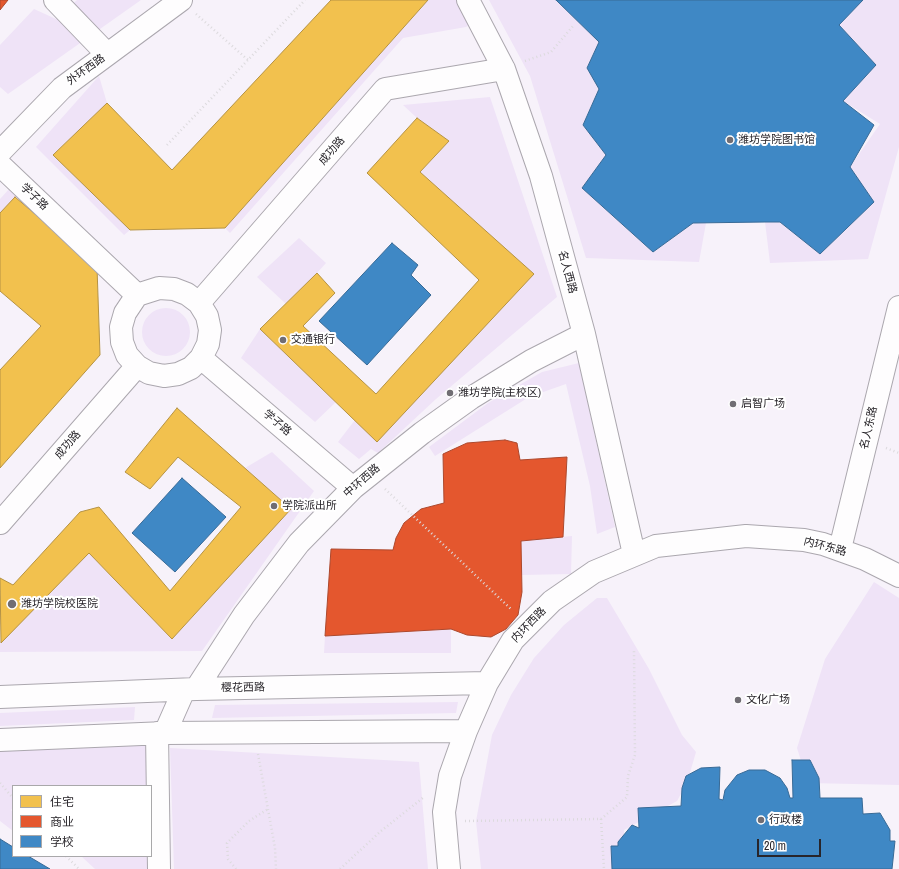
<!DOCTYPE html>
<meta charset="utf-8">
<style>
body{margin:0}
#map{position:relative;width:899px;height:869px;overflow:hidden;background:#f7f2fa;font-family:"Archivo Narrow","Noto Sans SC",sans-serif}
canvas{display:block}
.legend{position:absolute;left:12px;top:785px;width:140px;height:72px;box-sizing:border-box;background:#fff;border:1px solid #a9a8aa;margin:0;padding:5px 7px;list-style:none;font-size:12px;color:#28252a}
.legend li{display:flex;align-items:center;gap:8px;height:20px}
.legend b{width:20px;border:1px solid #a9a8aa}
.scale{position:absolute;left:757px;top:839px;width:64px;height:18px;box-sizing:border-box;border:2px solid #28252a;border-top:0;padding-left:5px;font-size:12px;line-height:14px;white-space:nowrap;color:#28252a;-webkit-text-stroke:3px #fff;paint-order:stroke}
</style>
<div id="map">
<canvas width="899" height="869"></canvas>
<ul class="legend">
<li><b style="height:11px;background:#f2c14e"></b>住宅</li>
<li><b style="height:11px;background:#e4572e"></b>商业</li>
<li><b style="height:11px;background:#3f88c5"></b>学校</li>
</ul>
<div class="scale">20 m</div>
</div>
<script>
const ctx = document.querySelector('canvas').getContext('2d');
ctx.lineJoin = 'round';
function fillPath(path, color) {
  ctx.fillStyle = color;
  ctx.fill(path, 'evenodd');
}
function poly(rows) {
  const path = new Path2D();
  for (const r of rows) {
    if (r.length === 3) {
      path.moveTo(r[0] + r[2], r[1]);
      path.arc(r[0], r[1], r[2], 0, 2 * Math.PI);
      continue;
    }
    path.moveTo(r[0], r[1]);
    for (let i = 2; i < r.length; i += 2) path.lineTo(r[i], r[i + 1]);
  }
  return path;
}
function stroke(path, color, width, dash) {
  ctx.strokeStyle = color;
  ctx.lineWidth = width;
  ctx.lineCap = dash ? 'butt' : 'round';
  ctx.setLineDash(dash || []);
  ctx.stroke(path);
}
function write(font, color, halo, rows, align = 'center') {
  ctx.font = font + ' "Archivo Narrow","Noto Sans SC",sans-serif';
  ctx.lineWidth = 4;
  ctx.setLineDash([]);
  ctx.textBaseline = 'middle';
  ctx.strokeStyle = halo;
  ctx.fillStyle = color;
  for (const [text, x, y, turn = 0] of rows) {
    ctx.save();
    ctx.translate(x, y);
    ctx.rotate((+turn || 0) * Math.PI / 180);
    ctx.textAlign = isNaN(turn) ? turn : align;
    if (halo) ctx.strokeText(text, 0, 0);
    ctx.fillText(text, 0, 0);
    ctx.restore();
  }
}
fillPath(poly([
 [77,0,141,0,8,94,0,87,0,45,34,9,56,19],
 [428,0,466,0,476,21,466,27,403,38,230,233,225,228],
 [489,0,556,0,599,42,587,68,599,89,583,125,606,155,582,188,653,252,693,223,706,223,699,262,586,258,530,76],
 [863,0,899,0,899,147,868,259,770,263,765,222,780,222,820,254,874,202,850,167,880,124,843,101,876,65,839,25],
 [99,76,107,103,53,155,130,230,124,235,36,147],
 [490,97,557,297,436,399,378,453,371,449,359,459,338,442,355,420,533,274,420,172,449,141,417,118,403,105],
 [10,188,97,267,15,197,0,213,0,199],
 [299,238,326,263,317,273,286,304,257,277],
 [166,332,24],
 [260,329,336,402,315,422,241,358],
 [579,363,615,527,597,534,590,486,566,384,529,397,435,456,429,447,488,403,542,372],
 [272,452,314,491,202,651,0,652,0,642,89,553,172,639,290,509,245,468],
 [572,536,571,574,522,575,521,541],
 [874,582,899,598,899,785,808,783,797,748,825,659],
 [597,598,607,598,649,669,682,735,696,752,687,783,677,801,624,830,624,862,628,869,481,869,476,821,492,735,511,695,534,658,564,625],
 [451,629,451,653,324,653,325,636],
 [458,702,456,713,212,718,215,705],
 [135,707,134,720,0,726,0,713],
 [149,739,155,869,95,869,81,856,151,856,151,786,13,786,13,808,11,810,13,812,13,831,0,821,0,747],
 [170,748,419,762,428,869,174,869]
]), '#efe3f7');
const homes = poly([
 [331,0,428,0,225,228,130,230,53,155,107,103,172,170,331,0],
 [417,118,449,141,420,172,534,274,377,442,260,329,317,273,335,293,303,326,376,394,479,280,367,173,417,118],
 [15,197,97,267,100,355,0,468,0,370,41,326,0,291,0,213,15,197],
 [177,408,291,509,172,639,89,553,1,643,0,578,13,585,80,512,99,507,170,591,241,507,178,457,150,489,125,472,177,408]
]);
fillPath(homes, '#f2c14e');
stroke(homes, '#b59243', 1);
const shops = poly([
 [0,0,8,0,0,10,0,0],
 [505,440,517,443,520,460,567,457,563,537,521,541,522,592,518,615,506,629,491,637,467,635,451,629,325,636,331,549,393,550,396,538,404,523,421,509,444,503,443,454,467,443,505,440]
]);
fillPath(shops, '#e4572e');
stroke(shops, '#ac482d', 1);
const schools = poly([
 [556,0,863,0,839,25,876,65,843,101,874,125,850,167,874,202,820,254,780,222,765,222,693,223,653,252,582,188,606,155,583,125,599,89,587,68,599,42,556,0],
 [392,243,418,265,411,275,431,295,367,365,319,321,392,243],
 [182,478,226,517,175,572,132,533,182,478],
 [792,760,810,760,819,778,820,798,862,798,863,814,880,813,890,830,890,841,895,841,892,869,612,869,611,846,618,846,618,842,632,825,639,828,638,808,681,806,682,788,686,776,701,768,720,767,719,799,723,800,725,790,737,775,749,770,765,770,780,778,787,788,790,798,793,798,792,760],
 [0,839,13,847,13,856,28,856,50,869,0,869,0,839]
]);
fillPath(schools, '#3f88c5');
stroke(schools, '#386a96', 1);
const minor = poly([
 [55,0,107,54],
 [468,0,504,69,541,176,584,334,634,554],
 [0,152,62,88,181,0],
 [0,165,137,295],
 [159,288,174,289,187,294,199,303,207,316,210,330,208,344,201,358,191,368,178,374,164,376,149,373,137,366,127,355,122,342,121,327,125,313,137,295,159,288],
 [199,303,385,89,504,69],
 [201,358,353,488],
 [0,523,137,366],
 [840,549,899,307],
 [196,689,244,615,299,543,353,488,422,433,471,398,531,361,584,334],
 [0,697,196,689,487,683],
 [157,733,159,869],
 [165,733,184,690],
 [0,740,165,733,466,731],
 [449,869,444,812,450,776,466,731,487,683,513,640,552,601,594,572,656,546,746,536,804,540,823,544,865,559,899,576]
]);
stroke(minor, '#aba7ae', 24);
stroke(poly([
 [196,14,248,60],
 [525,61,551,52,573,26],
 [167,145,305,0],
 [886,448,899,453],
 [385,489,512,610],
 [258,754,275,848,276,869],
 [0,783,13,798],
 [601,819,604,869],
 [465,821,601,819,627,797,628,776,635,755,634,649],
 [66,856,79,869],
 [236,869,228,859,227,843,249,821,268,809],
 [340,869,381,831,424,797]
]), '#dcdadd', 2.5, [1, 3]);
stroke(minor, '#fefdfe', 22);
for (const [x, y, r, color] of [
 [730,140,4,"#706d73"],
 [283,340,4,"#706d73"],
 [450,393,4,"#706d73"],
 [733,404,4,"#706d73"],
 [274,506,4,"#706d73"],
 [12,604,5,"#706d73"],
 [738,700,4,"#706d73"],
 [761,820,4,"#706d73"]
]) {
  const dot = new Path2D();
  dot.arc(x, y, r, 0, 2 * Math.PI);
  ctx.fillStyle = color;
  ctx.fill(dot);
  stroke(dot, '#fff', 1.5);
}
write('11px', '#28252a', '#fff', [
 ["外环西路",86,70,-36],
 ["成功路",332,151,-49],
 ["学子路",34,197,43],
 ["名人西路",567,272,75],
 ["学子路",277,423,41],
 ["名人东路",869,428,-77],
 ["成功路",68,445,-49],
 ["中环西路",362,481,-41],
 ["内环东路",825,547,15],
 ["内环西路",529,625,-46],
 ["樱花西路",243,688,-1]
]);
write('11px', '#28252a', '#fff', [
 ["潍坊学院图书馆",738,140],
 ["交通银行",291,340],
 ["潍坊学院(主校区)",458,393],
 ["启智广场",741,404],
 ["学院派出所",282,506],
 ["潍坊学院校医院",21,604],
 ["文化广场",746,700],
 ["行政楼",769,820]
], 'left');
</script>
